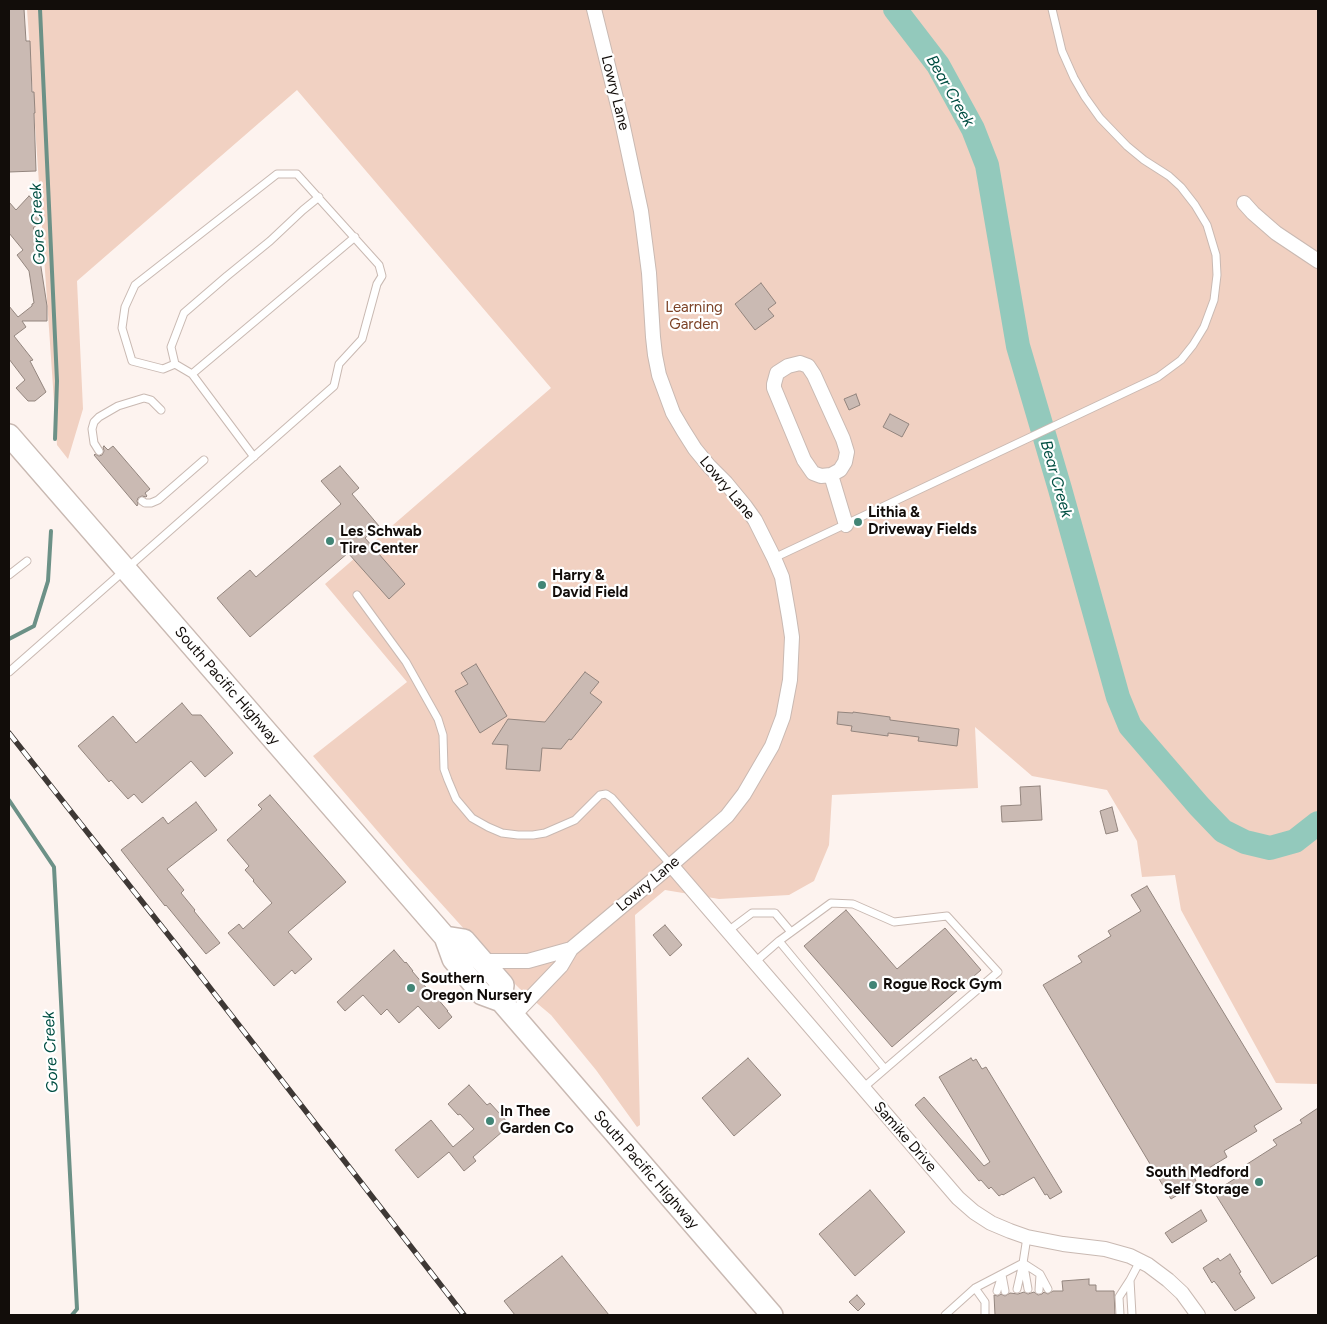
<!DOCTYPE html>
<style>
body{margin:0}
#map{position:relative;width:1327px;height:1324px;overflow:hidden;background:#fdf3ef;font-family:Figtree,sans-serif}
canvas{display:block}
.frame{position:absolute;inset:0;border:10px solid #120d0a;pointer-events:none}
</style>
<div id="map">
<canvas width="1327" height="1324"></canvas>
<div class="frame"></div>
</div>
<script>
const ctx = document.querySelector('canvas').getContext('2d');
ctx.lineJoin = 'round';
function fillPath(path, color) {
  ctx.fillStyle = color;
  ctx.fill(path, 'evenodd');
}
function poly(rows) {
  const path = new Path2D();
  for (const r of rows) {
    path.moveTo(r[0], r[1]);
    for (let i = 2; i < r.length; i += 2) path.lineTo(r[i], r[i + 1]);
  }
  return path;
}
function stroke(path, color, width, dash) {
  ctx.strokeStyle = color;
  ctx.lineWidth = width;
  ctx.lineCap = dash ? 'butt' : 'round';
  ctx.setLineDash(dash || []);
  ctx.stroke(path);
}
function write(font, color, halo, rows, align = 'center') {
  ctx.font = font + ' Figtree,sans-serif';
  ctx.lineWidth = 4.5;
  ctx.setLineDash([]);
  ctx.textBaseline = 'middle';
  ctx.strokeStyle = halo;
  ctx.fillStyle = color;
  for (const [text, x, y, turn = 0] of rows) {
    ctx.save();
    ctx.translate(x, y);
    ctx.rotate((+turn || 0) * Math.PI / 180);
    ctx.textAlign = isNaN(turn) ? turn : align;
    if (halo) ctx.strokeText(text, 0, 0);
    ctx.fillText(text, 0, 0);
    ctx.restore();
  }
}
fillPath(poly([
 [27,9,1318,9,1318,1084,1276,1083,1181,910,1175,875,1142,877,1137,841,1107,790,1032,776,975,727,978,788,832,795,829,845,814,881,789,895,719,899,665,890,635,915,640,1125,637,1127,596,1070,551,1015,520,989,502,971,410,869,313,756,407,682,325,584,551,388,297,90,77,281,83,409,68,459,57,445]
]), '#f1d1c2');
stroke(poly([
 [40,9,57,381,55,439],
 [9,639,34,626,48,581,51,531],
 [9,800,54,867,77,1309,72,1315]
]), '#6c9187', 4);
stroke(poly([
 [895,9,938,65,973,129,987,165,1018,346,1060,489,1118,697,1130,726,1199,806,1223,831,1245,842,1270,848,1295,841,1318,823]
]), '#93c9bc', 24);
const building = poly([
 [9,9,24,9,26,41,30,41,32,92,34,92,35,113,34,113,36,171,9,172,9,9],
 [29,196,39,205,35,209,44,220,33,228,45,243,42,246,44,250,39,254,47,306,47,321,22,321,26,327,14,336,33,360,30,361,46,392,35,401,28,401,16,388,25,380,9,359,9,306,18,317,32,306,32,304,34,303,29,271,17,255,23,250,9,233,9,202,16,210,29,196],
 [761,283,776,303,768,309,774,316,755,330,735,304,761,283],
 [856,394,860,405,849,410,844,399,856,394],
 [890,414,909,424,902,437,883,427,890,414],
 [104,446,108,450,113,446,150,489,145,493,147,496,146,497,142,496,138,498,137,501,138,504,137,506,94,455,95,454,99,456,102,455,104,451,103,447,104,446],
 [340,466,359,488,352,494,379,526,365,538,405,584,389,599,348,553,250,637,217,598,250,570,256,577,341,504,321,481,340,466],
 [476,664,507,716,480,733,455,691,468,684,461,673,476,664],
 [585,672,599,682,590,693,602,702,571,740,569,739,561,749,542,748,540,771,506,769,508,745,492,744,508,719,545,722,585,672],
 [182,703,192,715,201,715,233,753,205,777,191,761,142,803,134,794,128,799,111,780,109,782,78,746,113,716,136,743,182,703],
 [838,712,853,713,853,712,890,717,890,720,959,729,957,746,918,741,919,737,888,733,888,736,851,731,852,726,837,724,838,712],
 [1040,786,1042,820,1002,822,1001,806,1021,805,1020,787,1040,786],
 [270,795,346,882,288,932,312,959,295,974,292,970,274,986,228,933,239,924,243,929,272,903,253,881,254,880,245,870,249,866,227,840,262,809,258,805,270,795],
 [196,802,217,830,167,869,184,890,181,893,195,910,194,911,220,943,206,954,166,905,165,906,121,850,163,817,168,824,196,802],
 [1112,807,1118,831,1106,834,1100,811,1112,807],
 [1147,886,1282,1109,1254,1126,1257,1131,1224,1151,1227,1157,1194,1177,1197,1183,1171,1199,1043,985,1082,962,1078,956,1111,936,1108,931,1141,911,1131,895,1147,886],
 [846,910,897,969,945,928,981,970,892,1047,804,946,846,910],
 [665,925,682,945,670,956,653,935,665,925],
 [394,950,405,963,406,962,413,971,412,971,436,999,437,998,448,1011,447,1011,452,1017,439,1029,418,1006,399,1023,387,1009,381,1015,363,995,345,1011,337,1002,394,950],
 [748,1058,781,1095,734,1136,702,1098,748,1058],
 [971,1058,973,1061,976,1059,982,1069,986,1067,1062,1192,1050,1199,1047,1194,1045,1195,1034,1177,1003,1195,1002,1194,999,1196,991,1187,989,1189,981,1180,979,1181,915,1105,924,1097,984,1166,990,1162,939,1077,971,1058],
 [469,1085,487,1105,490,1103,510,1125,473,1157,476,1161,464,1171,449,1152,418,1178,395,1150,431,1120,453,1147,474,1129,460,1114,458,1115,448,1104,469,1085],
 [1318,1108,1318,1255,1272,1284,1214,1192,1247,1171,1244,1166,1277,1145,1273,1140,1302,1123,1300,1120,1318,1108],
 [870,1190,905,1232,855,1276,819,1234,870,1190],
 [1201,1210,1207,1221,1172,1243,1165,1233,1201,1210],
 [1230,1254,1241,1272,1239,1273,1255,1298,1235,1311,1218,1286,1214,1281,1212,1283,1203,1268,1218,1258,1220,1261,1230,1254],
 [562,1256,609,1315,515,1315,504,1301,562,1256],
 [1089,1279,1089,1285,1096,1285,1096,1291,1114,1291,1115,1315,995,1315,994,1295,998,1296,1001,1294,1005,1296,1010,1293,1018,1294,1024,1292,1028,1294,1034,1292,1038,1295,1042,1294,1044,1292,1048,1294,1053,1291,1063,1291,1062,1281,1089,1279],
 [857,1295,865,1304,858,1311,849,1302,857,1295]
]);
fillPath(building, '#cabab3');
stroke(building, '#93857e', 1);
const lane = poly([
 [192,374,355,237],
 [99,451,94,443,92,429,94,422,99,417,118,406,144,398,151,400,161,410],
 [254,457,192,374,175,364,171,347,184,313,227,276,270,241,303,210,319,197],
 [142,501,145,503,151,503,158,500,204,460],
 [774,558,1158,377,1181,360,1193,345,1204,327,1214,300,1217,275,1216,255,1207,225,1195,205,1181,187,1169,176,1144,160,1127,146,1100,118,1085,97,1074,78,1062,51,1052,9],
 [9,575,27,561],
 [357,595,406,662,438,719,443,735,444,769,448,780,456,799,472,818,488,827,502,833,518,835,533,835,545,833,575,820,600,795,606,794,612,798,671,865],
 [9,672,334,386,339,364,362,339,377,284,382,276,379,265,297,174,277,174,135,285,125,307,122,328,132,361,163,369,175,364],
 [728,931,752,913,775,913,791,932],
 [755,962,779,941,885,1069,998,972,947,916,894,922,853,904,831,903,779,941],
 [863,1088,885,1069],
 [1023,1263,1040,1274,1048,1289],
 [1024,1266,1028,1289],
 [1002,1275,1005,1291],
 [975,1288,985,1302,985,1315],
 [1017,1289,1023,1263],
 [1039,1290,1040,1275],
 [997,1291,1002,1275],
 [945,1315,975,1288,1023,1263,1027,1237],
 [1120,1315,1119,1297,1130,1280],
 [1132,1315,1130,1280,1140,1261]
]);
const street = poly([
 [1244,203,1253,213,1276,233,1318,261],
 [800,363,808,366,814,375,843,439,847,452,845,462,840,470,831,475,821,476,813,473,804,460,774,388,774,384,777,373,788,366,800,363],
 [831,475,846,525],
 [671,865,958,1198,974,1212,991,1223,1010,1231,1027,1237,1063,1244,1105,1249,1130,1256,1148,1265,1168,1280,1182,1293,1198,1315],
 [482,961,528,961,571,949],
 [514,1015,561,966,571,949,671,865,727,816,744,794,772,746,783,717,790,680,792,637,789,617,782,577,774,558,755,520,745,506,726,483,709,466,695,449,683,430,673,413,659,375,655,355,653,337,649,273,641,211,622,122,594,9]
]);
const primary = poly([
 [9,435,445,937,453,959,482,994,501,1001,772,1315],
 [445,937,464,940,503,985,501,1001]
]);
stroke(lane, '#c9b9b2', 9);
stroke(street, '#c9b9b2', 16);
stroke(primary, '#c9b9b2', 24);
stroke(lane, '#fff', 7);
stroke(street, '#fff', 14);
stroke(primary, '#fff', 21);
const rail = poly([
 [9,733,200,975,464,1315]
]);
stroke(rail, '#3e3835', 5.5);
stroke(rail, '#fff', 4, [11]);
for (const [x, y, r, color] of [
 [858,522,5,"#428576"],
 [330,541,5,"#428576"],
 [542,585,5,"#428576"],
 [873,985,5,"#428576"],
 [411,988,5,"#428576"],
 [490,1121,5,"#428576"],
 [1259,1182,5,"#428576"]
]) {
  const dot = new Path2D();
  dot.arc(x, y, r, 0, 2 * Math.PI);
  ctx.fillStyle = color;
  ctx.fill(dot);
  stroke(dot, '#fff', 2);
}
write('15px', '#120d0a', '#fff', [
 ["Lowry Lane",615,93,76],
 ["Lowry Lane",727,488,50],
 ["South Pacific Highway",227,686,49],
 ["Lowry Lane",648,884,-40],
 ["Samike Drive",905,1137,49],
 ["South Pacific Highway",646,1170,49]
]);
write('15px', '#7c4226', '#fff', [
 ["Learning",694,308],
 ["Garden",694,325]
]);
write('bold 15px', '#120d0a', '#fff', [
 ["Lithia &",868,513],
 ["Driveway Fields",868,530],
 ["Les Schwab",340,532],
 ["Tire Center",340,549],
 ["Harry &",552,576],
 ["David Field",552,593],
 ["Southern",421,979],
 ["Oregon Nursery",421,996],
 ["Rogue Rock Gym",883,985],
 ["In Thee",500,1112],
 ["Garden Co",500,1129],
 ["South Medford",1249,1173,"right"],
 ["Self Storage",1249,1190,"right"]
], 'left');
write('italic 16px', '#004e42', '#fff', [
 ["Bear Creek",950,91,60],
 ["Gore Creek",38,224,-93],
 ["Bear Creek",1056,479,74],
 ["Gore Creek",51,1052,-93]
]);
</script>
